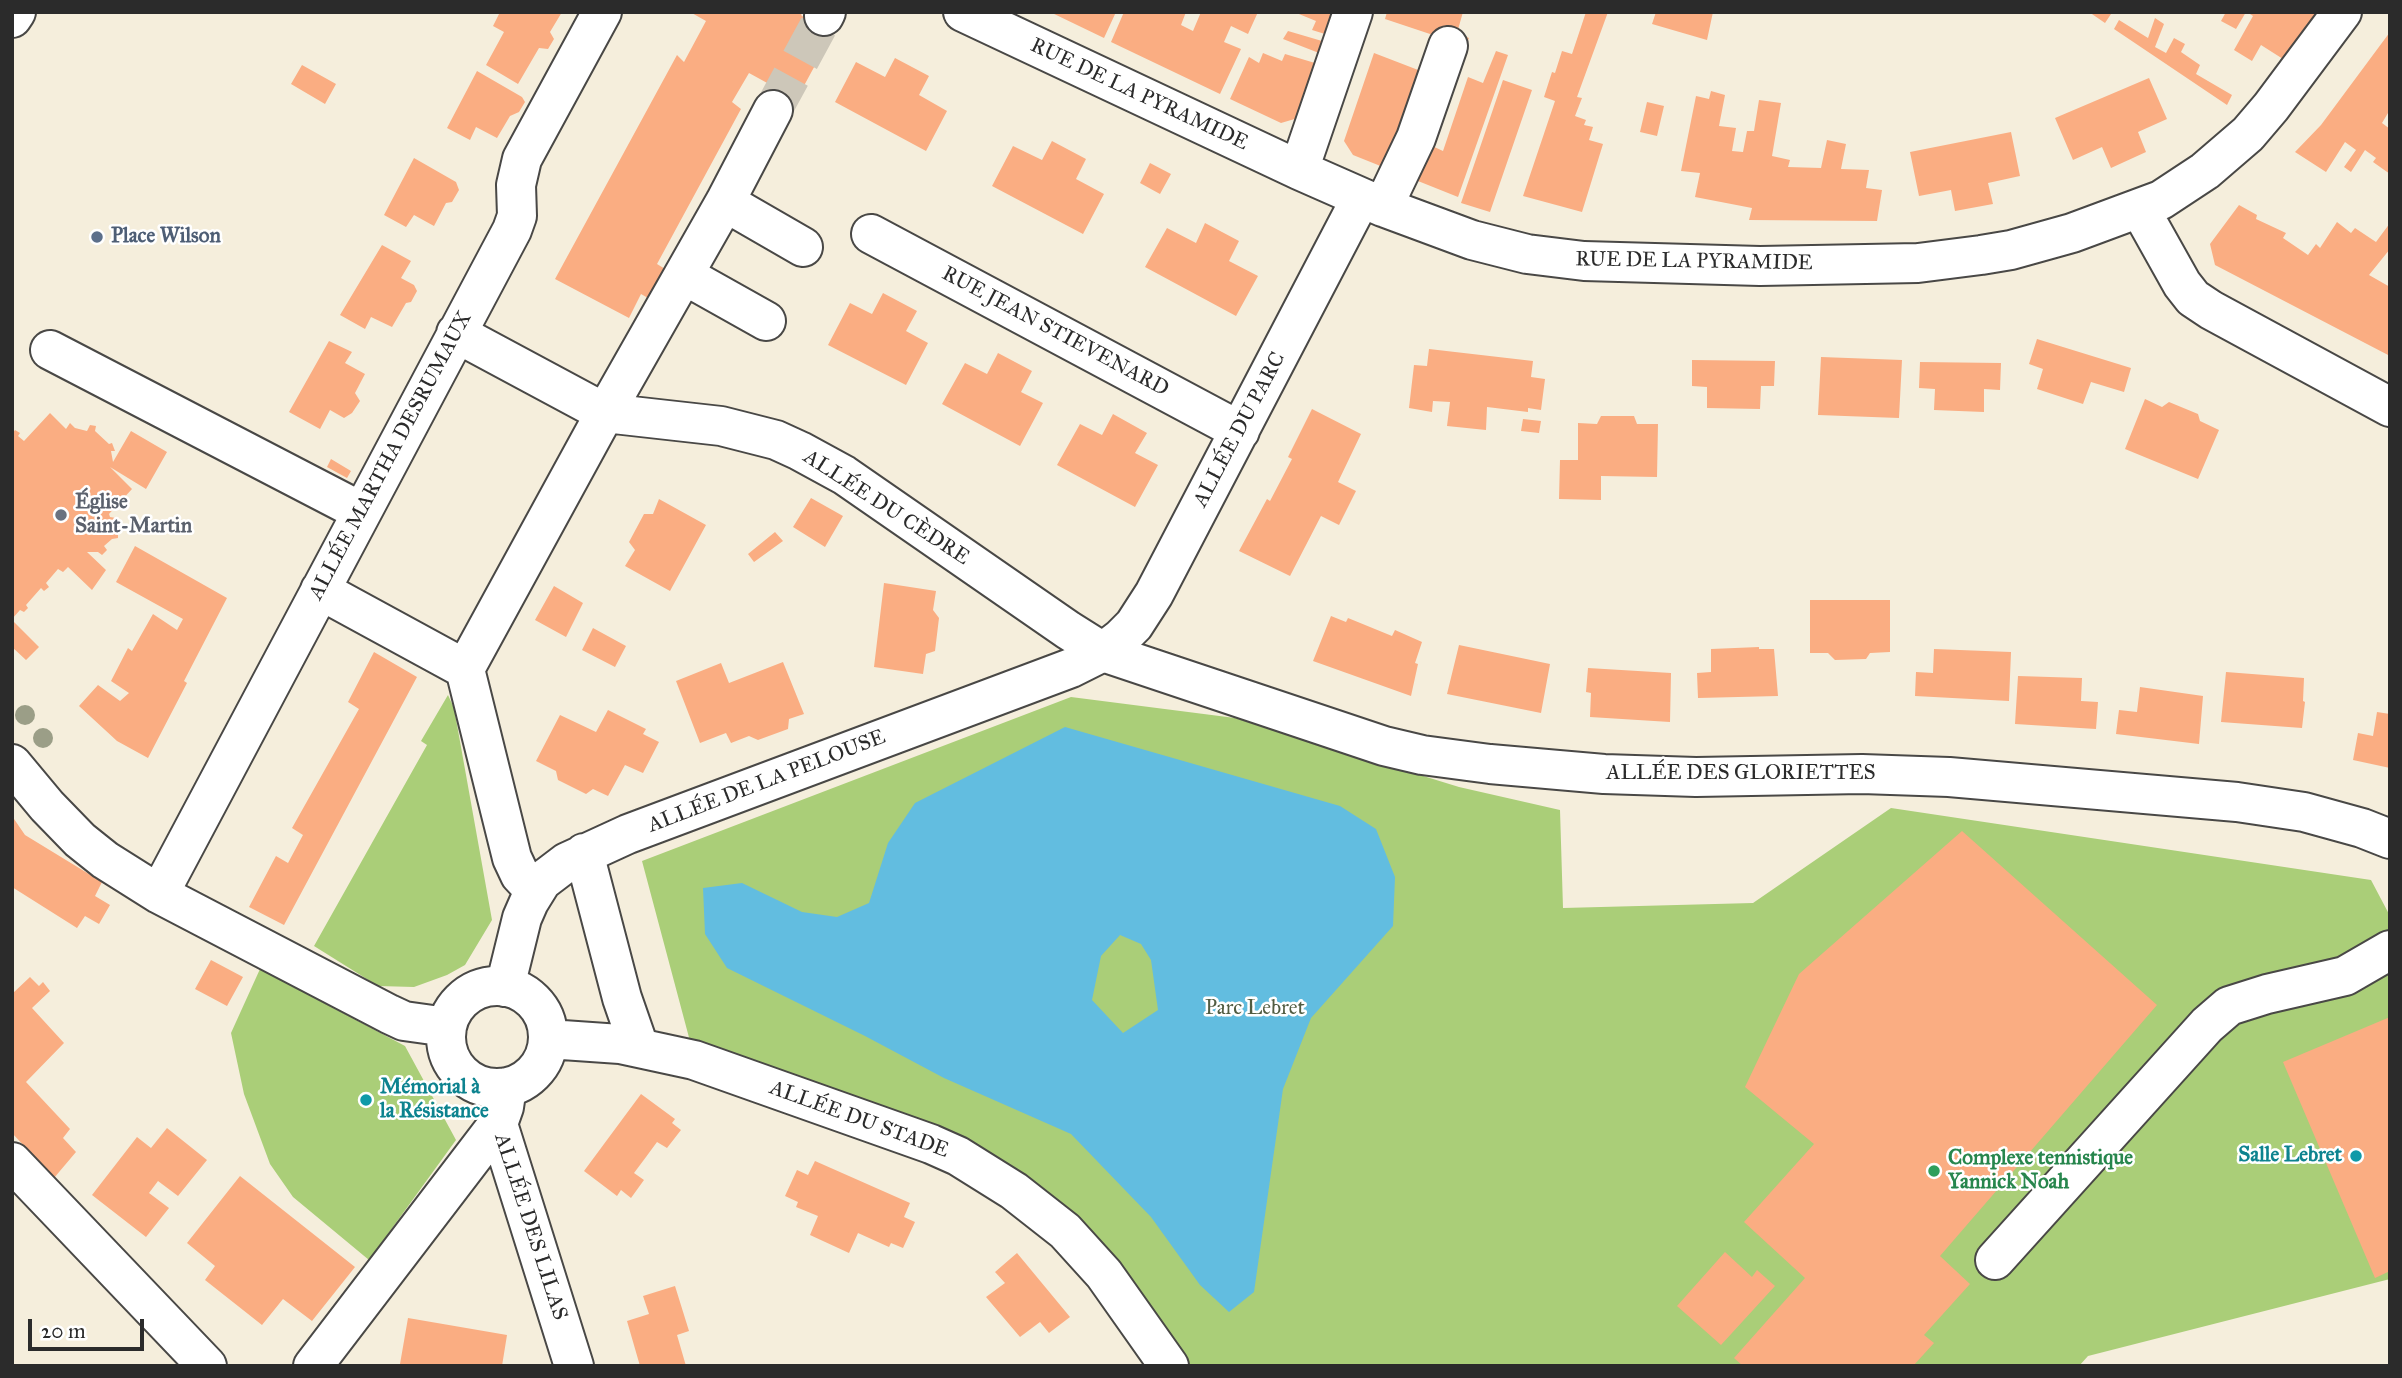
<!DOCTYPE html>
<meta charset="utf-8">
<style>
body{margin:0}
#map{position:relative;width:2402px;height:1378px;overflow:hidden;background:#f5eedc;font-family:"IM FELL Great Primer",serif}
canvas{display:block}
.frame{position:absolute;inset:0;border:14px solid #2b2b2b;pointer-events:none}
.scale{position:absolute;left:28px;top:1319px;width:116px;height:32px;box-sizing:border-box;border:4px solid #2b2b2b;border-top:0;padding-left:9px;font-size:21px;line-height:24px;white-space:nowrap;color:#2b2b2b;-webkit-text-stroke:5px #fff;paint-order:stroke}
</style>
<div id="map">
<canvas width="2402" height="1378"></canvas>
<div class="frame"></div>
<div class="scale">20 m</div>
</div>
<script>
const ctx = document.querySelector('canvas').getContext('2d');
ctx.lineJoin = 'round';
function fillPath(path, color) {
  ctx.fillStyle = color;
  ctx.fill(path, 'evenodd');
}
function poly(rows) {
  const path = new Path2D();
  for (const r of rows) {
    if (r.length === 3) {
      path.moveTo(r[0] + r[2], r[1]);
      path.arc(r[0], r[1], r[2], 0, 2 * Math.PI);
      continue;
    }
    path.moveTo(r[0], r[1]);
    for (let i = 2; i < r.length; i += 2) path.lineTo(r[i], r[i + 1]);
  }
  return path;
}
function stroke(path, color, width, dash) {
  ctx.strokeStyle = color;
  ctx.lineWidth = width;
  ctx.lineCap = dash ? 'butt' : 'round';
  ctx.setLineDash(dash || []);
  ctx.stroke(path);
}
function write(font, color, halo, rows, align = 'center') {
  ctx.font = font + ' "IM FELL Great Primer",serif';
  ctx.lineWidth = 5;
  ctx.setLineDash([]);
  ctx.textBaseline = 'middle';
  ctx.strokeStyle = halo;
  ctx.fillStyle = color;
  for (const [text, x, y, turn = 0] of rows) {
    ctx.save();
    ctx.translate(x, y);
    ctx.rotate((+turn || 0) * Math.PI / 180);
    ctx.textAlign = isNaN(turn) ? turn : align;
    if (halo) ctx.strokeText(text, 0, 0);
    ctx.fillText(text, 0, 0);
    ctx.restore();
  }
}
fillPath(poly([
 [448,695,454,708,492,920,465,965,447,975,414,987,378,986,314,946,427,745,421,741],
 [1071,697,1235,718,1459,787,1560,810,1563,908,1753,903,1891,808,2371,880,2390,916,2390,1279,2088,1356,2079,1366,1188,1366,1077,1215,1002,1161,691,1045,642,861],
 [260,969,405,1046,456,1140,369,1260,293,1197,270,1164,244,1094,231,1033]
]), '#aace78');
fillPath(poly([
 [1065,727,1340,806,1376,829,1395,877,1393,926,1311,1018,1283,1089,1254,1292,1229,1312,1200,1285,1151,1217,1071,1134,944,1078,865,1036,727,968,705,934,703,888,742,883,802,912,837,917,869,903,888,843,915,803],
 [1120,935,1141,944,1151,960,1158,1010,1123,1033,1092,1000,1101,956]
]), '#62bde0');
fillPath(poly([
 [500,12,562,12,550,32,554,39,548,49,539,48,518,84,486,65,504,32,493,26],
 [690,12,803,12,801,15,807,20,838,23,787,117,759,103,769,84,749,73,732,102,741,109,657,264,670,272,648,298,641,294,629,318,555,279,677,55,684,62,706,21],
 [1050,12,1116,12,1104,38],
 [1124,12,1186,12,1181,25,1193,31,1201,12,1258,12,1248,34,1231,26,1224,42,1241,49,1220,94,1111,42],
 [1294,12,1332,12,1325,34,1312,30,1316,21],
 [1387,12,1463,12,1457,33,1469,38,1430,145,1443,151,1468,77,1483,83,1496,51,1508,55,1458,197,1403,175,1454,42,1385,19],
 [1586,12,1608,12,1577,97,1582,98,1575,116,1586,120,1584,125,1593,127,1589,140,1603,144,1582,212,1523,196,1555,101,1544,97,1552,72,1555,73,1562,51,1572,54],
 [1656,12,1713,12,1707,40,1652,24],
 [2089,12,2109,12,2111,14,2105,23],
 [2226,12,2246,12,2236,29,2221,21],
 [2247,12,2316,12,2316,14,2283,59,2261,45,2252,61,2234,50,2253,16],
 [2155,18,2164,24,2155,47,2166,53,2174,38,2185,44,2181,52,2200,65,2196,74,2232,95,2227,105,2114,29,2119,20,2148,38],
 [1288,31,1322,41,1319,53,1283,39],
 [2390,32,2390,114,2388,113,2382,123,2390,129,2390,174,2373,162,2376,158,2365,150,2351,172,2344,167,2356,150,2345,142,2326,172,2295,152,2321,125],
 [1263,53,1282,61,1285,54,1315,63,1298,118,1281,123,1230,99,1249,57,1259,63],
 [1374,53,1426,73,1388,169,1353,155,1344,141],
 [895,58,929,76,919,95,947,111,926,151,835,102,856,62,885,77],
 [302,65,336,84,325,104,291,84],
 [477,71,522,97,525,102,519,112,510,116,497,138,476,127,470,140,447,128],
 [2149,78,2167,119,2138,132,2146,152,2111,168,2102,147,2073,160,2055,118],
 [1503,80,1532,90,1490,212,1461,203],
 [1711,91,1725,95,1719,126,1736,128,1732,151,1743,152,1747,131,1754,131,1759,100,1781,103,1772,156,1790,160,1788,167,1821,168,1827,140,1846,144,1841,169,1869,170,1866,188,1882,190,1877,221,1749,220,1752,208,1695,197,1700,173,1681,171,1696,96,1709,99],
 [1647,102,1664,106,1657,136,1640,132],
 [2011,132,2020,176,1988,183,1993,204,1955,211,1951,190,1919,196,1910,152],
 [1052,141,1086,159,1076,179,1104,194,1083,234,992,186,1013,146,1042,160],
 [414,158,456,182,459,190,452,202,446,203,434,226,414,215,406,227,384,215],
 [1150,163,1171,174,1160,194,1140,183],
 [2239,205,2257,215,2256,219,2286,233,2283,238,2308,255,2316,244,2320,248,2337,222,2351,233,2355,228,2376,242,2390,223,2390,249,2369,275,2390,287,2390,356,2215,265,2210,244],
 [1205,223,1239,241,1229,261,1258,276,1236,316,1145,267,1167,228,1196,243],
 [382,245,411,261,401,278,414,285,417,291,411,302,406,303,392,327,371,317,365,329,340,315],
 [883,293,917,311,906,331,928,343,906,385,828,345,850,303,872,314],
 [2037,339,2131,368,2124,392,2091,382,2083,404,2037,389,2043,369,2029,364],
 [329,341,352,352,345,363,365,374,355,393,360,401,352,413,344,418,330,410,320,429,289,412],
 [1429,349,1533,361,1531,377,1545,379,1541,410,1528,408,1528,412,1487,407,1486,430,1447,426,1450,402,1433,401,1432,412,1409,408,1414,365,1427,366],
 [998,353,1032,371,1021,392,1043,403,1020,446,942,404,965,363,987,374],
 [1821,357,1902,360,1899,418,1818,415],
 [1692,360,1775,361,1774,386,1761,386,1760,409,1707,408,1707,387,1692,386],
 [1920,362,2001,363,2000,390,1984,389,1984,412,1934,410,1935,389,1919,388],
 [2145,399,2162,407,2169,402,2198,414,2200,421,2219,430,2198,479,2125,449],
 [1312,409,1361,434,1338,482,1356,491,1339,525,1321,516,1290,576,1239,551,1267,499,1270,501,1292,459,1288,457],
 [50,413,66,429,70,423,75,428,87,431,90,425,96,426,95,431,109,444,112,443,115,451,111,451,113,462,131,431,167,452,146,489,110,467,132,489,109,514,110,517,116,518,116,523,112,523,112,532,118,532,118,538,112,539,104,546,107,550,102,555,98,552,87,552,106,570,92,590,68,567,63,572,58,569,46,583,49,587,44,591,41,588,26,605,28,608,24,612,20,610,12,619,12,434,15,430,20,433,18,436,24,441],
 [1113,414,1147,433,1135,453,1158,465,1135,507,1057,465,1080,424,1102,435],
 [1601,416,1634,416,1637,424,1658,424,1657,477,1601,476,1601,500,1559,499,1560,460,1578,460,1578,423,1597,424],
 [1523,419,1541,421,1539,433,1521,431],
 [331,459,351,471,347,478,327,467],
 [811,498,843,516,825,547,793,527],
 [659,499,706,525,670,591,625,566,635,550,629,542,644,514,653,514],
 [775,532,783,541,754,562,748,554],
 [135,546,227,598,184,681,187,683,148,758,117,741,79,706,98,685,120,701,129,693,111,681,128,648,132,651,153,614,177,630,183,619,116,582],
 [884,583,936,591,933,610,939,618,935,651,926,654,923,674,874,667],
 [554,586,583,603,566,637,535,620],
 [1810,600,1890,600,1890,652,1870,653,1866,659,1835,660,1828,653,1810,653],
 [1331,616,1346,622,1348,618,1392,636,1395,630,1422,642,1415,663,1418,664,1411,696,1313,661],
 [12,620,39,647,26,660,12,647],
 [593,628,626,646,615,667,582,650],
 [1459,645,1550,664,1541,713,1447,694],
 [1759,647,1759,649,1774,649,1778,696,1698,698,1697,673,1711,672,1711,649],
 [1934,649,2011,652,2009,701,1915,696,1916,672,1933,673],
 [374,652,417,677,284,925,249,907,276,856,288,863,303,835,292,828,359,709,348,702],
 [783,662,804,714,789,719,788,729,758,740,749,736,731,743,726,733,700,743,676,681,721,663,729,683],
 [1588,668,1671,673,1670,722,1590,717,1591,693,1586,692],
 [2226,672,2304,678,2303,701,2305,702,2302,728,2221,722],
 [2018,676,2082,678,2081,701,2098,702,2096,729,2015,724],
 [2140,687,2203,696,2199,744,2116,734,2119,710,2137,712],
 [608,710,646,729,643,734,659,742,643,773,625,765,608,796,593,789,586,794,558,780,556,771,536,761,560,715,596,732],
 [2377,712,2390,714,2390,768,2353,760,2358,733,2373,736],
 [12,816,25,835,102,882,95,896,110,905,99,924,85,916,77,928,12,887],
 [1962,831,2157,1005,1940,1256,1970,1284,1924,1335,1934,1343,1913,1366,1743,1366,1734,1358,1805,1278,1744,1222,1814,1144,1745,1087,1799,974],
 [211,960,243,977,227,1006,195,989],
 [30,977,39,986,43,982,50,991,32,1008,64,1043,26,1082,70,1129,63,1138,76,1152,54,1178,12,1133,12,994],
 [2390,1017,2390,1271,2375,1278,2283,1062],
 [641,1094,675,1119,672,1123,681,1130,667,1148,657,1142,646,1157,634,1173,644,1180,631,1198,621,1190,617,1196,584,1171],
 [167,1128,207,1160,178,1196,158,1181,149,1193,169,1208,146,1237,92,1195,137,1137,151,1148],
 [815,1161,910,1203,904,1217,915,1222,903,1248,891,1243,889,1247,858,1233,849,1253,810,1235,818,1216,796,1207,798,1202,785,1196,797,1170,808,1175],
 [240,1176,355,1267,312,1321,283,1299,262,1325,205,1280,215,1266,187,1243],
 [1725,1252,1752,1277,1757,1270,1775,1286,1721,1345,1677,1306],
 [1017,1253,1070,1317,1049,1333,1040,1322,1020,1337,986,1297,1005,1283,995,1272],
 [675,1286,689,1331,677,1335,686,1366,640,1366,627,1321,649,1314,643,1296],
 [408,1318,507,1335,502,1366,408,1366,400,1364]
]), '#faad82');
stroke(poly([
 [773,110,824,16]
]), '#cdc7b9', 38, [38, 19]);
const minor = poly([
 [963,12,1299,170,1383,207,1472,240,1527,254,1584,261,1760,266,1918,263,1981,255,2011,250,2072,233,2161,200,2205,171,2248,134,2271,107,2342,12],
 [824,16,826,12],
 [12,18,16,12],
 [1299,170,1353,12],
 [725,202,803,247],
 [1383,207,1416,138,1448,46],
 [2140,209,2182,284,2193,298,2211,310,2390,407],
 [871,234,1240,431],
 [684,275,766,321],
 [456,333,605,413,721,426,776,440,800,451,844,475,1068,630,1103,652,1384,746,1422,755,1490,764,1604,774,1696,777,1862,774,1949,777,2237,802,2304,812,2362,828,2390,839],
 [50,350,362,512],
 [320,590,465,669],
 [12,764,47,806,80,840,105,860,159,894,389,1014,404,1021,447,1027],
 [584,853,622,998,639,1047],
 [535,891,520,875,512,858,465,669,605,413,725,202,773,110],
 [159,894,512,230,517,216,516,185,522,159,602,12],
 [497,1037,51],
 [505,987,522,918,529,902,542,881,567,862,628,834,1071,668,1103,652,1121,638,1134,625,1154,594,1361,198],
 [548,1039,620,1044,694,1060,931,1144,958,1156,1014,1191,1065,1231,1104,1274,1169,1366],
 [498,1124,574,1366],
 [12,1162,207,1366],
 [1995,1260,2207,1025,2229,1006,2267,994,2345,976,2390,950],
 [313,1366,498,1124,504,1107,507,1087]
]);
stroke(minor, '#494846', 42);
stroke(minor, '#fff', 38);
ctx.fillStyle = '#9b9e87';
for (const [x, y] of [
 [25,715],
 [43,738]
]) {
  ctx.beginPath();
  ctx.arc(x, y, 10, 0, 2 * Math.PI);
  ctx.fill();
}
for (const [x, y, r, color] of [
 [97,237,7,"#5c6f8a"],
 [61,515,7,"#6b7280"],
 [366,1100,7,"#0f9aa8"],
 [2356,1156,7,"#0f9aa8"],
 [1934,1171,7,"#2e9e5b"]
]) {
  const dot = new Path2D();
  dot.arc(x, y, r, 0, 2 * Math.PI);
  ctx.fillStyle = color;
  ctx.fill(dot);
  stroke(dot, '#fff', 2.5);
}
write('21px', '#2b2b2b', '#fff', [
 ["RUE DE LA PYRAMIDE",1139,95,25],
 ["RUE DE LA PYRAMIDE",1694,262,1],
 ["RUE JEAN STIEVENARD",1055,332,28],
 ["ALLÉE DU PARC",1240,430,-62],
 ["ALLÉE MARTHA DESRUMAUX",391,456,-62],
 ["ALLÉE DU CÈDRE",886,508,33],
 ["ALLÉE DES GLORIETTES",1741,774],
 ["ALLÉE DE LA PELOUSE",767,782,-21],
 ["ALLÉE DU STADE",859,1120,20],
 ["ALLÉE DES LILAS",530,1227,72]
]);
write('bold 21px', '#4e5e75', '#fff', [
 ["Place Wilson",111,237]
], 'left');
write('bold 21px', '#5b616d', '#fff', [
 ["Église",75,503],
 ["Saint-Martin",75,527]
], 'left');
write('21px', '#515c42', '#fff', [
 ["Parc Lebret",1255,1009]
]);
write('bold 21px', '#0d838f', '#fff', [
 ["Mémorial à",380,1088],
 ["la Résistance",380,1112],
 ["Salle Lebret",2342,1156,"right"]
], 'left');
write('bold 21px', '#27864d', '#fff', [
 ["Complexe tennistique",1948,1159],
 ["Yannick Noah",1948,1183]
], 'left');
</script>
